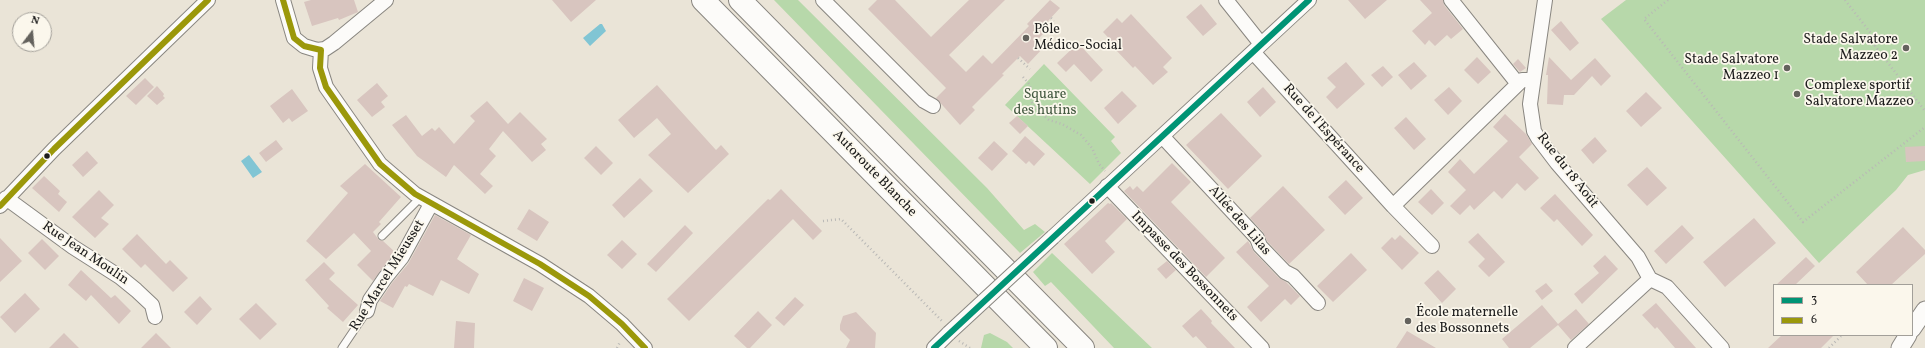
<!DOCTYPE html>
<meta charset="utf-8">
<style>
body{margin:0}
#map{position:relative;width:1925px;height:348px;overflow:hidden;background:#eae4d7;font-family:Vollkorn,serif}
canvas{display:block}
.legend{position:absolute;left:1773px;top:284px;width:140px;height:52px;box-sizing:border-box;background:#fbf7ec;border:1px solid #a29f99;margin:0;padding:5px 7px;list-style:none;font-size:12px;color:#1c1c1c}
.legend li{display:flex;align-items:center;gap:8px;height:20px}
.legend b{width:20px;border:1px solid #a29f99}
.north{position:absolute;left:12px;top:12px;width:40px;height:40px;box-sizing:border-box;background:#fbf7ec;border:1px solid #a29f99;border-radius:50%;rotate:16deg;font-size:11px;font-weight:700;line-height:16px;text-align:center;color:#1c1c1c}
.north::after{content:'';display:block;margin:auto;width:14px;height:18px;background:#64625d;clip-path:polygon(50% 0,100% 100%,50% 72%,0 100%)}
</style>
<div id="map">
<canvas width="1925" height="348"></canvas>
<ul class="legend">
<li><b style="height:5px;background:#009475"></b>3</li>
<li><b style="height:5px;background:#9b980a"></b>6</li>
</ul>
<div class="north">N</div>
</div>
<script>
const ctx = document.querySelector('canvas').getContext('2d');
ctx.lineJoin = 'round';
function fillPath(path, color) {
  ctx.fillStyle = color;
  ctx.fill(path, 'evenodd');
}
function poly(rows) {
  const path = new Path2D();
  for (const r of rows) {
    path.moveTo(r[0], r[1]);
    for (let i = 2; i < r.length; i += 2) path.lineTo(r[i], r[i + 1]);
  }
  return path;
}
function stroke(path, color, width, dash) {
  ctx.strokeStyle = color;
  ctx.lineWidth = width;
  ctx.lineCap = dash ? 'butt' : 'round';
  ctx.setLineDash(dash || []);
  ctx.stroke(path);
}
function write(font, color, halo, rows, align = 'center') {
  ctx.font = font + ' Vollkorn,serif';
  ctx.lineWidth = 3.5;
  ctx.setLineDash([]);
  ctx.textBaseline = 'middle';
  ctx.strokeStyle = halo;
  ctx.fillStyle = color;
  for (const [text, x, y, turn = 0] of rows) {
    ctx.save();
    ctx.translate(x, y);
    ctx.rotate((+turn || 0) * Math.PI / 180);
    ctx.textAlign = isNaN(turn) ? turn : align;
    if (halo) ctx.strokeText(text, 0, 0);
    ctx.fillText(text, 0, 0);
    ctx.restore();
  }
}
fillPath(poly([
 [774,0,798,0,987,188,1024,230,1035,224,1045,232,1020,253],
 [1626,0,1925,0,1925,170,1908,175,1896,190,1819,263,1601,19],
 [1044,64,1115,137,1111,141,1121,153,1090,184,1005,105],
 [1052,253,1152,348,1114,348,1051,282,1045,286,1033,272],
 [990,333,1007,342,1013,348,981,348,984,335]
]), '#b7d8aa');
fillPath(poly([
 [600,24,602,24,606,31,590,46,583,38],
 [249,155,262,172,253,178,241,161]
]), '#81c5d4');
fillPath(poly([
 [311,0,354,0,358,12,339,20,338,18,312,26,304,2],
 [552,0,596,0,571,22],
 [877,0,895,0,931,37,969,0,1005,0,949,55,966,72,983,55,992,64,1029,26,1027,24,1050,0,1060,8,1048,21,1052,25,1037,40,1044,47,1028,64,1020,56,1002,74,1004,75,972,107,975,110,960,125,936,98,946,88,868,9],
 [1348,0,1387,0,1365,19],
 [1420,0,1443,0,1444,5,1463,29,1451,39,1447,35,1435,46,1429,40,1425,45,1412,31,1432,13],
 [1201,4,1217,24,1203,36,1186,17],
 [1131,14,1172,58,1163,67,1168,72,1153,85,1135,66,1133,68,1116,50,1118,48,1103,32,1117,18,1122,23],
 [1561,21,1579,43,1570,51,1551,30],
 [1078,43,1103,70,1091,82,1074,64,1066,72,1057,63],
 [1477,57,1491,72,1478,84,1464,70],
 [1549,57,1571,80,1595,58,1611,76,1601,86,1592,76,1574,95,1564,95,1563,105,1547,104,1548,75,1546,75],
 [1518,59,1526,68,1520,72,1513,64],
 [1346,62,1365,84,1337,109,1326,97,1336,87,1327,78],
 [1414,62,1427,76,1411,90,1398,75],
 [1383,66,1393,77,1382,87,1371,75],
 [145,78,154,87,136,105,126,96],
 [377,83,388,96,381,102,385,107,372,117,357,100],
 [657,85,716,150,721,145,729,154,688,193,648,155,671,134,657,118,634,138,618,120],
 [157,86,164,94,163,96,165,98,157,105,147,96],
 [1263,87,1276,102,1260,117,1247,102],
 [1449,87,1462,101,1448,115,1434,100],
 [292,89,308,111,292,122,289,118,283,123,270,106],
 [1122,91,1137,106,1118,124,1104,108],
 [1646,92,1662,108,1641,127,1626,111],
 [487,101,508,124,520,112,547,139,541,144,546,150,532,162,503,131,489,149,496,156,480,174,493,186,485,194,454,165,446,177,417,156,392,125,406,115,422,136,432,128,435,131,439,127,454,144,475,121,470,116],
 [1221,113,1262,156,1228,189,1186,145],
 [1505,114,1526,134,1532,144,1519,157,1539,178,1525,191,1517,183,1502,199,1494,191,1474,210,1470,205,1460,215,1450,206,1466,190,1448,172,1460,159,1474,174,1508,141,1493,127],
 [1017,116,1028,126,1020,134,1009,123],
 [1406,117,1426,139,1414,150,1394,128],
 [1025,136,1045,154,1034,166,1029,161,1026,164,1012,151],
 [1595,137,1607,151,1593,164,1581,150],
 [276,140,283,149,266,162,259,153],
 [994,141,1008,154,992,171,978,158],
 [596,146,613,163,601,175,584,158],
 [1925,146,1925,161,1906,162,1905,147],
 [87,151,98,163,83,177,72,165],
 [1172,163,1191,182,1171,202,1225,258,1206,277,1124,191,1130,186,1133,190,1137,186,1143,192],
 [365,164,401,197,379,222,381,224,373,232,379,240,383,241,395,252,373,281,357,265,371,251,354,233,326,259,306,241,348,193,340,186],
 [1647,167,1667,188,1647,206,1627,185],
 [44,176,60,191,58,194,67,202,59,212,32,188],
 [640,178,653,191,624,218,612,205],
 [1346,180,1363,198,1345,215,1328,197],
 [1283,186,1325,230,1289,264,1267,241,1263,232,1250,218],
 [781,189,822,231,813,240,793,219,689,321,667,299,768,199,770,200],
 [1431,189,1444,203,1432,215,1418,202],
 [99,190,114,205,101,218,109,224,95,238,72,217],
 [1555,194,1593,235,1582,246,1557,219,1554,222,1540,208],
 [1108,203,1110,204,1111,203,1127,219,1105,241,1115,252,1092,274,1064,244],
 [529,209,549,222,537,241,517,229],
 [435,215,471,235,457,259,479,274,469,294,441,280,433,296,409,284,407,287,405,286,393,308,380,301,392,283,408,264],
 [1754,218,1776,243,1725,287,1703,262],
 [685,225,693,233,656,272,647,264],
 [1682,225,1694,238,1666,264,1654,251],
 [1903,227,1925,250,1925,254,1891,285,1868,285,1856,272],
 [1478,233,1505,262,1489,277,1478,266,1485,259,1468,242],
 [137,234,166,264,170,260,188,278,173,292,145,264,141,268,122,249],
 [1400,235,1419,253,1402,270,1381,248,1392,237,1395,240],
 [0,238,22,261,0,282],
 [42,239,59,256,45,270,28,253],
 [622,240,637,254,622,269,607,255],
 [1248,241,1254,252,1279,278,1286,282,1300,296,1291,305,1285,299,1261,322,1247,307,1269,286,1236,252],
 [1351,253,1367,270,1333,302,1317,286],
 [1605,255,1618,269,1582,304,1574,294,1599,273,1593,266],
 [1806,257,1815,266,1795,285,1776,285],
 [1167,261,1176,270,1166,279,1157,269],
 [324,262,335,273,329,279,358,305,343,322,327,308,329,306,305,280],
 [81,270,111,298,115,295,131,311,119,324,91,295,86,301,68,285],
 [1438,270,1456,289,1442,303,1424,283],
 [524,278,544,288,532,311,513,301],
 [1546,283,1553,291,1542,300,1535,291],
 [25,293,40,309,15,333,0,317],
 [200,296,212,309,197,325,184,312],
 [795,297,804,305,784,326,775,318],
 [256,303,277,324,260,340,239,319],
 [1656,303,1696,348,1675,348,1657,327,1655,329,1642,315],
 [1542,305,1558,324,1576,309,1589,324,1571,340,1558,325,1530,348,1509,348,1502,339],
 [1201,309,1212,321,1211,323,1235,348,1207,348,1196,336,1193,338,1182,326],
 [758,311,772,325,750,348,747,348,734,336],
 [856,312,876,333,875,348,846,348,850,340,840,330,840,325,843,316],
 [456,321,475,323,474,348,454,348],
 [1407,331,1436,348,1396,348],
 [64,333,79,348,49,348],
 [156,333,171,348,141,348],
 [1782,335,1834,335,1821,348,1768,348]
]), '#d8c5bf');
const service = poly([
 [382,236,421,197],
 [342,348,367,311]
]);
const minor = poly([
 [283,0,294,38,304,46,317,50,325,49,334,43,386,0],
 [823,0,924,101,933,106],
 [1226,0,1261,44],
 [1451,0,1518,84],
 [1545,0,1530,104,1534,131,1538,138,1557,163,1638,257,1650,279,1667,287,1722,348],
 [321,50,320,68,326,87,380,164,415,194,540,264,589,296,622,324,645,348],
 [1253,52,1393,206,1522,80,1532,80],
 [1162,136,1257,238,1260,246,1285,272,1293,276,1318,303],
 [1107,186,1262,348],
 [6,198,73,247,120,277,136,290,152,305,155,317],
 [0,206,54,149,208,0],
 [1393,206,1432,246],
 [1053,237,1309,0],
 [367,311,370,300,385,278,402,257,431,204],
 [934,348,949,333],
 [1575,348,1650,279]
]);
const tertiary = poly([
 [1912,329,1925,310],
 [1900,348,1908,335]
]);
const motorway = poly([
 [703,0,1046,348],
 [740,0,1083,348]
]);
stroke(service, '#898680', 9);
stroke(minor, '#898680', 16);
stroke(tertiary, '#898680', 19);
stroke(motorway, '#898680', 24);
stroke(poly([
 [1668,0,1644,19,1803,222,1925,127],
 [1845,0,1876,40,1875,46,1925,111],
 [1051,18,1054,21],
 [1018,58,1030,69],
 [1023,77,1030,85,1031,101,1037,110,1049,120,1062,124,1081,135,1092,148,1099,164,1105,171],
 [823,221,841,219,942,321],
 [959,341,970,348],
 [617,348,620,342],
 [1829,348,1841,336]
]), '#b9b8b6', 2.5, [1, 3]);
stroke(service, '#fcfbf9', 7);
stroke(minor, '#fcfbf9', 14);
stroke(tertiary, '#fcfbf9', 17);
stroke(motorway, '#fcfbf9', 22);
const minorBridge = poly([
 [949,333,1053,237]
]);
stroke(minorBridge, '#898680', 16, []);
stroke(minorBridge, '#fcfbf9', 14);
stroke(poly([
 [934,348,1309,0]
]), '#009475', 6);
stroke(poly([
 [283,0,294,38,304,46,321,50,320,68,326,87,380,164,415,194,540,264,589,296,622,324,645,348],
 [0,206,54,149,208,0]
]), '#9b980a', 6);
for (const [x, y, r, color] of [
 [1026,38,4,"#64625d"],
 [1906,48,4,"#64625d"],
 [1787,68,4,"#64625d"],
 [1797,94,4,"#64625d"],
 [47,156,3.5,"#1c1c1c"],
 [1092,201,3.5,"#1c1c1c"],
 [1408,321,4,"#64625d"]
]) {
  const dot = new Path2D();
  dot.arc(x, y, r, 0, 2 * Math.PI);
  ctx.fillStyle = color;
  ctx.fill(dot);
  stroke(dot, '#fbf7ec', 1.5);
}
write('14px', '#1c1c1c', '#fbf7ec', [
 ["Pôle",1034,30],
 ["Médico-Social",1034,46],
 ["Stade Salvatore",1898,40,"right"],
 ["Mazzeo 2",1898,56,"right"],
 ["Stade Salvatore",1779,60,"right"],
 ["Mazzeo 1",1779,76,"right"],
 ["Complexe sportif",1805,86],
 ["Salvatore Mazzeo",1805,102],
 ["École maternelle",1416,313],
 ["des Bossonnets",1416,329]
], 'left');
write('14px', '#445a41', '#fbf7ec', [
 ["Square",1045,95],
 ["des hutins",1045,111]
]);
write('14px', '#1c1c1c', '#fbf7ec', [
 ["Rue de l'Espérance",1323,129,48],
 ["Rue du 18 Août",1567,171,52],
 ["Autoroute Blanche",874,174,46],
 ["Allée des Lilas",1239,221,49],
 ["Rue Jean Moulin",85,254,34],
 ["Impasse des Bossonnets",1184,267,46],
 ["Rue Marcel Mieusset",388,276,-58]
]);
</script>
